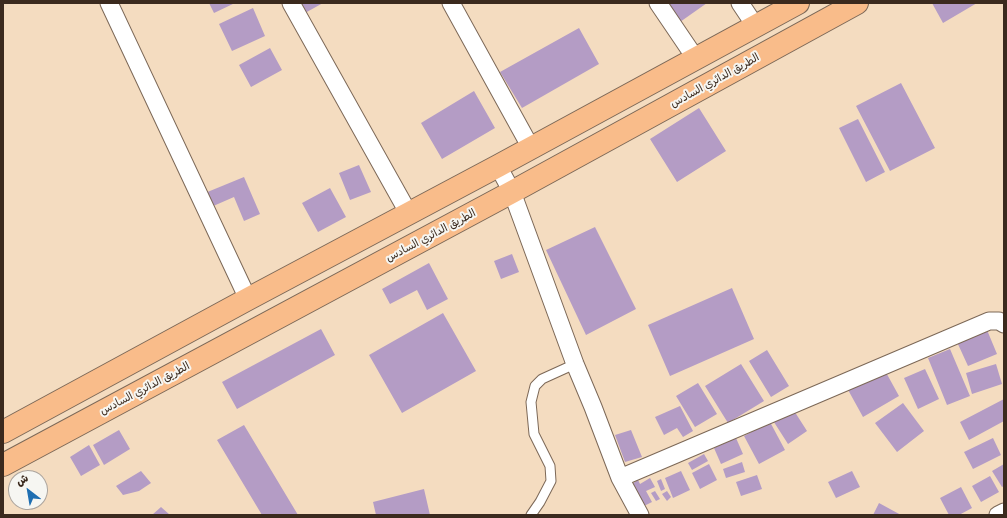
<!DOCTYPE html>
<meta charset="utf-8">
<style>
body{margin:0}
#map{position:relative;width:1007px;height:518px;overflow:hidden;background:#f4dcc0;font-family:Sriracha,"Playpen Sans Arabic",sans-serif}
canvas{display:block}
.frame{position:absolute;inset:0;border:4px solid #3b2a1e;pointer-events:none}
.north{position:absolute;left:8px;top:470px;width:40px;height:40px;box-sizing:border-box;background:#f6f6f2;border:1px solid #aba49d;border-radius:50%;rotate:329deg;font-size:11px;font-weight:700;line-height:16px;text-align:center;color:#3b2a1e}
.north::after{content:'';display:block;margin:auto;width:14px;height:18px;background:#1f6fb2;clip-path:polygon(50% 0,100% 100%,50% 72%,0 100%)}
</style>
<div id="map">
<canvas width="1007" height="518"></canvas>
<div class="frame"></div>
<div class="north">ش</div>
</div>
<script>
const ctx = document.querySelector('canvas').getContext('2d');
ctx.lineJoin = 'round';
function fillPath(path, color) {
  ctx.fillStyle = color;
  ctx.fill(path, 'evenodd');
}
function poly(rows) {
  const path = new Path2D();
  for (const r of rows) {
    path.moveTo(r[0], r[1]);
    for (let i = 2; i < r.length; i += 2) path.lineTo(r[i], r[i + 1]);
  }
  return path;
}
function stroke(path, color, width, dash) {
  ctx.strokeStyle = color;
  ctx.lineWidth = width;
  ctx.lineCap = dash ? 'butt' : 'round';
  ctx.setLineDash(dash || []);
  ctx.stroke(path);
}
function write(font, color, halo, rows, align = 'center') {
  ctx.font = font + ' Sriracha,"Playpen Sans Arabic",sans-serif';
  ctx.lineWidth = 4;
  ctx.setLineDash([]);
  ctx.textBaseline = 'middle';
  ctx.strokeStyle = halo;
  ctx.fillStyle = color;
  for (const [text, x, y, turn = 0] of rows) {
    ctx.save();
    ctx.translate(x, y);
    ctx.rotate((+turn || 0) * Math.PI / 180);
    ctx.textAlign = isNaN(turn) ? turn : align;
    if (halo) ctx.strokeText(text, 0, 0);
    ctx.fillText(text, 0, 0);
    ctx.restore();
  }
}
fillPath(poly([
 [209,3,235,3,214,13],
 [300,3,323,3,305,13],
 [667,3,707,3,680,22],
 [932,3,977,3,943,23],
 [253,8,265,36,232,51,219,24],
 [579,28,599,64,522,108,500,72],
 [270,48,282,70,251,87,239,65],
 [901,83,935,148,890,171,856,106],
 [474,91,495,128,442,159,421,123],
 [699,108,726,151,677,182,650,139],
 [858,119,885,172,866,182,839,128],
 [359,165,371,192,350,200,339,173],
 [244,177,260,214,244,221,234,197,211,207,205,193],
 [330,188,346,217,318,232,302,203],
 [595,227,636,309,586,335,546,250],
 [512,254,519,272,501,279,494,261],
 [429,263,448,299,427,310,417,290,390,304,382,289],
 [732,288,754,339,670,376,648,325],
 [443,313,476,371,402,413,369,355],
 [321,329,335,355,237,409,222,382],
 [987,330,997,354,968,366,957,342],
 [950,349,970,396,947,405,928,358],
 [767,350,789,386,771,397,749,361],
 [741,364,764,401,728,423,705,386],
 [996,364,1002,384,972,394,966,373],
 [883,367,899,396,863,417,847,388],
 [925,369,939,399,918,409,904,378],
 [698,383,717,414,695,427,676,396],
 [1004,399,1004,421,969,440,960,422],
 [903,403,924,431,897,452,875,423],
 [680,406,693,431,683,437,677,428,664,435,655,417],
 [791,406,807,431,788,444,772,419],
 [770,422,785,450,759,464,744,436],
 [244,425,298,515,262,515,217,440],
 [119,430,130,449,104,465,93,445],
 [631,430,642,457,625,462,615,435],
 [736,438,743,454,721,464,714,448],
 [993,438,1001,455,973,469,964,452],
 [89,445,100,465,81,476,70,457],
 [704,454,708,461,692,470,688,463],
 [742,462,745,472,726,478,723,469],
 [709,464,717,480,700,489,692,473],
 [1004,464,1004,486,1002,487,992,471],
 [141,471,151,483,139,491,123,495,116,486],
 [681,471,690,490,673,498,665,478],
 [852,471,860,487,836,498,828,482],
 [757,475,762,489,741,496,736,482],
 [990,476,999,492,981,502,972,486],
 [650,478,655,487,646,491,652,502,644,506,632,484,638,480,640,484],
 [661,479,665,489,661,491,657,481],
 [961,487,972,508,959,515,949,515,940,498],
 [424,489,430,515,376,515,373,502],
 [655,491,660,499,656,501,651,493],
 [667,491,671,497,667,501,662,494],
 [879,503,901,515,873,515],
 [161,507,170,515,152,515]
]), '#b49cc5');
const service = poly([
 [531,515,540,502,551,481,550,466,534,434,531,402,535,386,542,379,575,364]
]);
const minor = poly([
 [109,3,248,299],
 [291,3,409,214],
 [451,3,531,148],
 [658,3,696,59],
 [740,3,756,27],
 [498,166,512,192,575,364,593,407,620,478,640,515],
 [620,478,989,321,999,321,1004,324],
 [998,515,1004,512]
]);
const trunk = poly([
 [3,432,248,299,498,166,798,3],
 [3,465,512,192,857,3]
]);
stroke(service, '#7c6857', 11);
stroke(minor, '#7c6857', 19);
stroke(trunk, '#7c6857', 24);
stroke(service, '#fff', 9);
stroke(minor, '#fff', 17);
stroke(trunk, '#f9bc8a', 22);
write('11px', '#3b2a1e', '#f6f6f2', [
 ["الطريق الدائري السادس",715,81,-29],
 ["الطريق الدائري السادس",431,236,-28],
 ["الطريق الدائري السادس",145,389,-28]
]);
</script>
